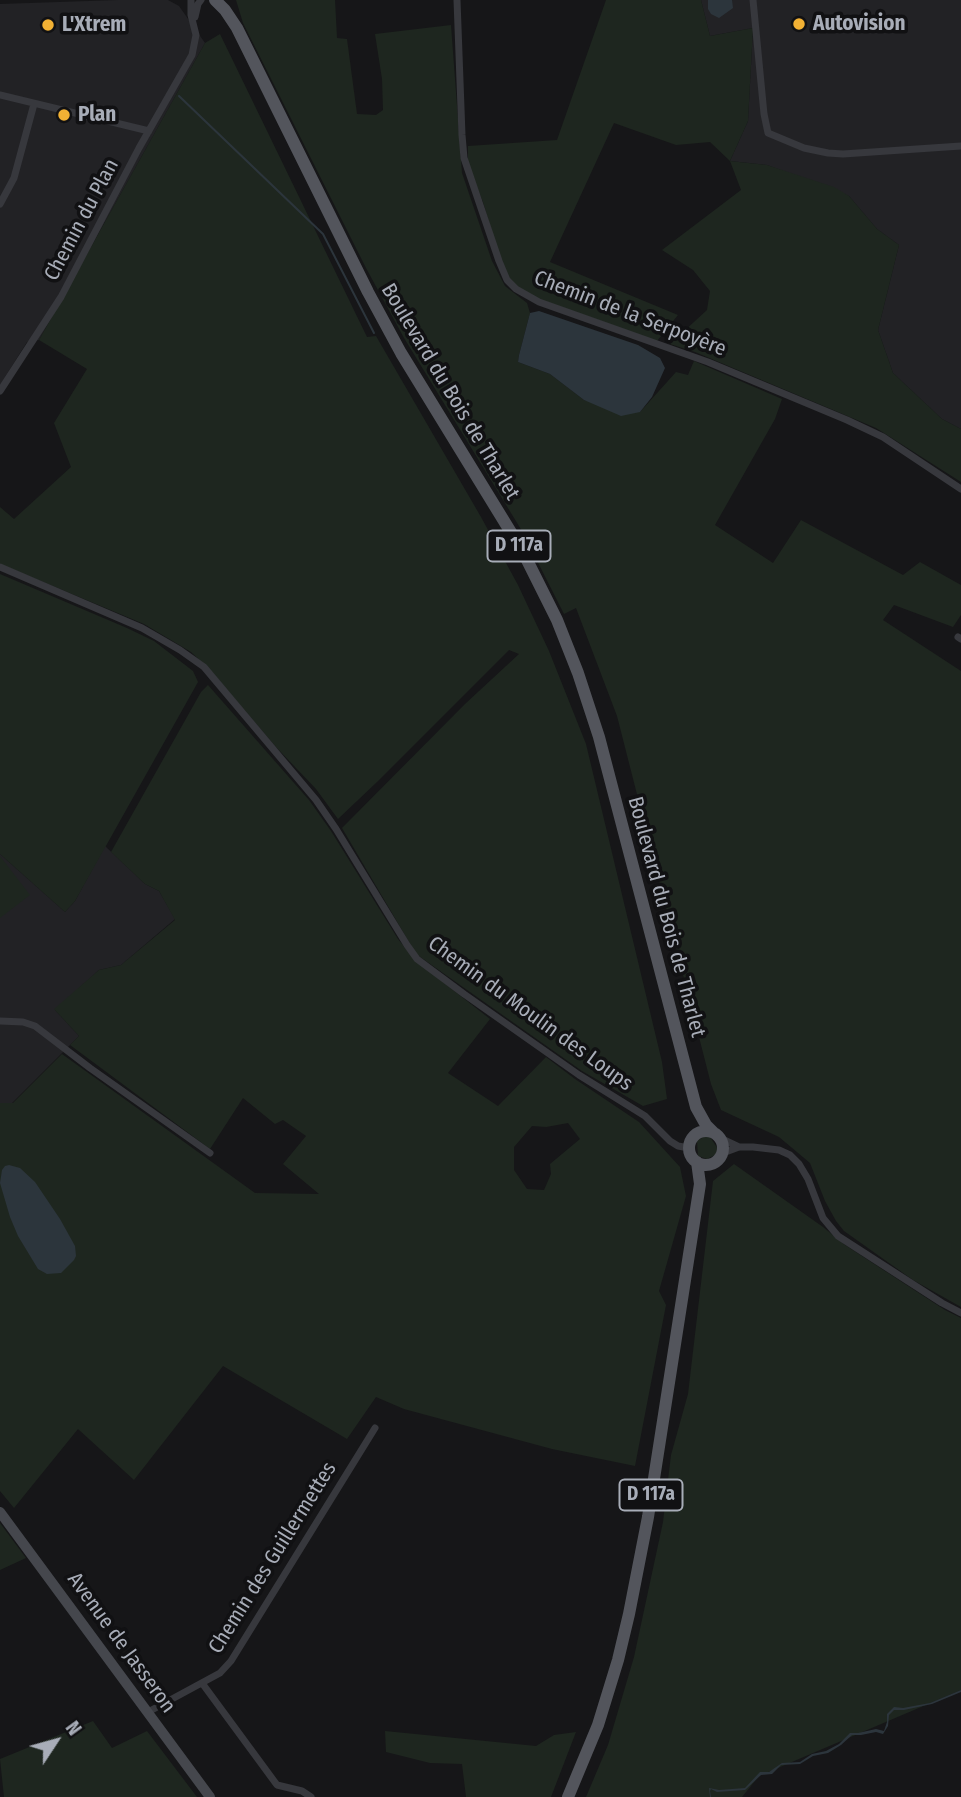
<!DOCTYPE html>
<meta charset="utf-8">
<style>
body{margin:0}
#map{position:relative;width:961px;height:1797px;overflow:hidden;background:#161618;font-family:"Fira Sans Condensed",sans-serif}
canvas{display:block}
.north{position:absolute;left:21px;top:1706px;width:70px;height:70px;-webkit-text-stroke:5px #111113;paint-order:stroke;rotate:54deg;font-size:19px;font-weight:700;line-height:28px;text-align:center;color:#a8adb8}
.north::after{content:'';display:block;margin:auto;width:24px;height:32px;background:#a8adb8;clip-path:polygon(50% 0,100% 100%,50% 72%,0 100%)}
</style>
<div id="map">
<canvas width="961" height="1797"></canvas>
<div class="north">N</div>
</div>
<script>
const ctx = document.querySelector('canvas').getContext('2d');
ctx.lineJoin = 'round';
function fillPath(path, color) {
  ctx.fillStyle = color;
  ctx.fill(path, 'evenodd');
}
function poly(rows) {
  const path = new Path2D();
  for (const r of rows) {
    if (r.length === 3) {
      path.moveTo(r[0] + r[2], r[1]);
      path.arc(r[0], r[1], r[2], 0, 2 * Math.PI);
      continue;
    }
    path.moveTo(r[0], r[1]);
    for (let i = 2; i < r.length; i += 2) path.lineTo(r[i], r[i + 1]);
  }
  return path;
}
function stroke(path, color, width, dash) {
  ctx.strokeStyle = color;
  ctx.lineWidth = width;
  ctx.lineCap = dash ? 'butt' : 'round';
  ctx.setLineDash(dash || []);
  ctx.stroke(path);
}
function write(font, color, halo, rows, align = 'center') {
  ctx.font = font + ' "Fira Sans Condensed",sans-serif';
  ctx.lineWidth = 7;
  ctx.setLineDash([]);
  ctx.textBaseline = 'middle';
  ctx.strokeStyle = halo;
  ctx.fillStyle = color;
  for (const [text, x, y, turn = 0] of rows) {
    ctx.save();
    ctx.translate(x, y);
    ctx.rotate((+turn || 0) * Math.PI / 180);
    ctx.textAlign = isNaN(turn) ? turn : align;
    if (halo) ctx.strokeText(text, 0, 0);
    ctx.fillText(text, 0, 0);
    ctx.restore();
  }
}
fillPath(poly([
 [118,0,168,0,179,6,205,43,39,340,27,342,0,385,0,4],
 [701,0,961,0,961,429,942,419,893,373,878,330,899,245,877,229,849,196,767,165,730,161,748,121,753,28,710,36],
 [105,846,145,884,159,891,175,919,121,965,99,970,55,1010,79,1036,12,1103,0,1103,0,854,65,912,75,901]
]), '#222225');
fillPath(poly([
 [236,0,335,0,337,38,347,39,357,114,376,115,383,110,382,79,375,34,451,25,462,173,492,261,505,286,527,303,530,313,519,355,518,362,550,374,584,400,640,412,676,372,688,375,694,361,782,399,775,419,715,525,773,563,801,520,903,575,920,562,961,585,961,615,953,627,894,605,883,620,961,671,961,1307,913,1280,844,1231,836,1221,825,1201,810,1163,779,1137,721,1110,711,1084,617,716,576,608,564,614,522,531,404,338,366,268,243,23],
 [606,0,701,0,710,36,753,28,748,121,730,161,767,165,834,187,849,196,877,229,899,245,878,330,893,373,942,419,961,429,961,482,876,428,695,352,670,344,707,310,710,291,693,270,662,250,741,190,730,161,710,142,676,145,614,123,550,262,678,315,657,341,536,298,518,287,510,280,500,258,483,202,468,166,468,146,557,140],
 [220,34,367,337,376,336,481,517,518,585,549,651,586,744,662,1062,667,1099,643,1106,582,1071,416,954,342,828,465,704,519,654,509,650,377,782,338,819,316,789,276,747,212,672,191,652,144,624,0,564,0,507,14,519,71,467,54,423,87,369,39,340,205,43],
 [0,574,127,628,154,641,193,671,198,682,75,901,65,912,0,854],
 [208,685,309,800,331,831,398,939,416,961,490,1019,448,1073,498,1106,546,1057,575,1079,639,1122,680,1167,686,1196,659,1291,666,1305,635,1466,552,1449,404,1409,376,1397,347,1439,223,1366,134,1480,78,1429,14,1508,0,1491,0,1103,13,1103,62,1054,255,1193,319,1194,283,1164,306,1136,283,1120,275,1124,243,1098,210,1149,70,1045,79,1036,54,1009,99,970,121,965,175,920,159,891,145,884,111,852,201,692],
 [568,1123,580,1139,550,1164,551,1174,544,1190,527,1189,514,1170,514,1147,532,1126,546,1127],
 [0,856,30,895,0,918],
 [705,1136,710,1137,718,1149,715,1155,707,1159,698,1156,697,1141],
 [734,1164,823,1227,845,1245,945,1310,961,1318,961,1690,759,1776,742,1797,586,1797,608,1745,634,1657,663,1522,671,1455,688,1394,713,1181],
 [0,1523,26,1558,0,1570],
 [93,1721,112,1748,147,1731,197,1797,4,1797,0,1759],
 [385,1731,536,1746,554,1735,576,1732,551,1797,466,1797,462,1764,430,1763,386,1752]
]), '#1e261f');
fillPath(poly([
 [708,0,732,0,733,8,719,18,711,14,708,9],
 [539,311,638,345,660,358,665,368,652,397,640,412,621,416,584,400,550,374,518,362,519,355,530,313],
 [9,1165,20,1168,35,1182,60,1219,75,1246,76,1256,74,1260,61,1273,47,1274,38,1269,18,1236,10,1217,0,1183,2,1170,5,1166],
 [961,1690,961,1692,932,1704,904,1710,894,1710,889,1715,888,1726,883,1734,876,1732,861,1735,852,1735,841,1745,828,1753,813,1756,800,1764,781,1765,772,1774,761,1775,745,1790,717,1792,711,1789,710,1791,711,1797,710,1797,709,1788,719,1790,745,1788,760,1772,769,1772,782,1763,800,1762,812,1754,826,1751,839,1744,850,1733,858,1733,876,1729,884,1731,887,1722,887,1714,894,1707,903,1708,930,1703]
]), '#2c353c');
stroke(poly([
 [179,96,323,234,374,333]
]), '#2c353c', 2);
stroke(poly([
 [457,0,462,135,464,158,499,261,507,280,516,289,539,302,708,362,847,420,883,437,961,489],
 [753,0,764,114,768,133,804,148,828,153,843,154,961,146],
 [195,17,198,4,201,0],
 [0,95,149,131],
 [0,204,14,178,34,104],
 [0,391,61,297,139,148,192,55,196,35,191,15,191,0],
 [0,567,142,628,180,650,204,667,316,800,336,829,407,945,417,959,464,994,579,1075,645,1116,670,1141,678,1146,689,1148],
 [958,637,961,639],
 [0,1021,23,1022,35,1026,90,1068,210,1153],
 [720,1138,739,1147],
 [723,1153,739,1147,753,1147,779,1150,790,1155,799,1164,808,1179,823,1218,838,1236,942,1303,961,1313],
 [202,1683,277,1785,302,1791,311,1797],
 [148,1712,220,1673,231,1661,375,1428]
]), '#37383d', 7);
stroke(poly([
 [0,1512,210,1797]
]), '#45474d', 10);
stroke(poly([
 [215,0,225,10,237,28,368,292,401,353,523,552,557,620,578,673,599,737,696,1107,706,1125,714,1133],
 [706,1148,17],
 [568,1797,598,1725,618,1660,629,1614,648,1517,700,1184,697,1162]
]), '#53555c', 12);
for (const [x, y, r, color] of [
 [799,24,7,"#f2b134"],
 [48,25,7,"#f2b134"],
 [64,115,7,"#f2b134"]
]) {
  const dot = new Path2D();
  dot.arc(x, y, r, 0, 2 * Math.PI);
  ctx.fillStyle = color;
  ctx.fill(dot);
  stroke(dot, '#111113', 2.5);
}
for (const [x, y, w] of [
 [519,546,63],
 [651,1495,63]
]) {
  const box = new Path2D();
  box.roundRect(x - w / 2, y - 15.5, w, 31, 5);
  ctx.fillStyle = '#111113';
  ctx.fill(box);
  stroke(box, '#a8adb8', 2);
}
write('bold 19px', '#a8adb8', null, [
 ["D 117a",519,546],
 ["D 117a",651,1495]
]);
write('bold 21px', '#a8adb8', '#111113', [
 ["Autovision",813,24],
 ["L'Xtrem",62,25],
 ["Plan",78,115]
], 'left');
write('21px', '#a8adb8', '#111113', [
 ["Chemin du Plan",82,220,-62],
 ["Chemin de la Serpoyère",630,314,21],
 ["Boulevard du Bois de Tharlet",450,392,59],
 ["Boulevard du Bois de Tharlet",666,917,75],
 ["Chemin du Moulin des Loups",530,1014,36],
 ["Chemin des Guillermettes",273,1558,-58],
 ["Avenue de Jasseron",121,1643,54]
]);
</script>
